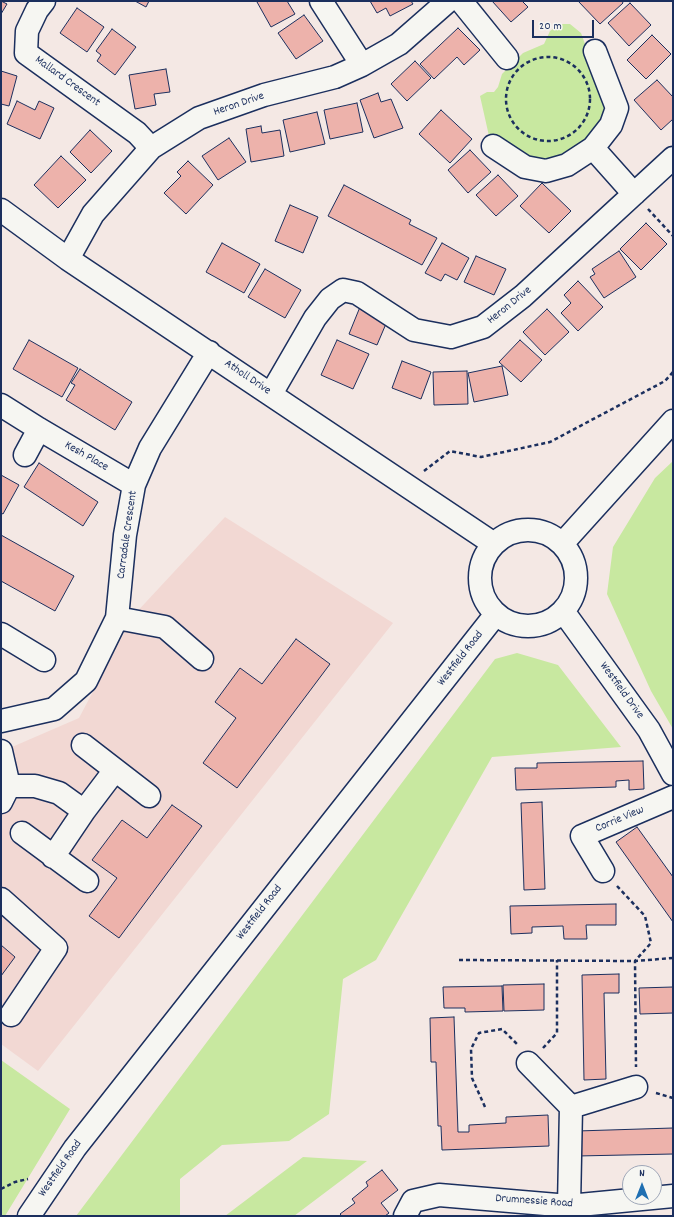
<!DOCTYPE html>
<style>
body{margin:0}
#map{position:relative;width:674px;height:1217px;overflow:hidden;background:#f4e8e4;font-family:Dekko,sans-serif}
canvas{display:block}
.frame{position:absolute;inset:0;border:2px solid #1b2f5e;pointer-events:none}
.north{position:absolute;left:622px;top:1165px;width:40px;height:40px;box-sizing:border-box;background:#f6f6f2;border:1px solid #9ea6b7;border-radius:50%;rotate:0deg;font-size:11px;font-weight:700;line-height:16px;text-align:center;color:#1b2f5e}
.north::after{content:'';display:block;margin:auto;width:14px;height:18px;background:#1f6fb2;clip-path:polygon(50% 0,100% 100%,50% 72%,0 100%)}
.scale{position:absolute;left:532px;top:20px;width:62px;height:18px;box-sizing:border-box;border:2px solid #1b2f5e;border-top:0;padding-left:5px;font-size:12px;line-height:14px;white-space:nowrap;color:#1b2f5e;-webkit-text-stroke:3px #f6f6f2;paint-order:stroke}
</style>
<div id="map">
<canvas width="674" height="1217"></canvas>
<div class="frame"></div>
<div class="north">N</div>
<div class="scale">20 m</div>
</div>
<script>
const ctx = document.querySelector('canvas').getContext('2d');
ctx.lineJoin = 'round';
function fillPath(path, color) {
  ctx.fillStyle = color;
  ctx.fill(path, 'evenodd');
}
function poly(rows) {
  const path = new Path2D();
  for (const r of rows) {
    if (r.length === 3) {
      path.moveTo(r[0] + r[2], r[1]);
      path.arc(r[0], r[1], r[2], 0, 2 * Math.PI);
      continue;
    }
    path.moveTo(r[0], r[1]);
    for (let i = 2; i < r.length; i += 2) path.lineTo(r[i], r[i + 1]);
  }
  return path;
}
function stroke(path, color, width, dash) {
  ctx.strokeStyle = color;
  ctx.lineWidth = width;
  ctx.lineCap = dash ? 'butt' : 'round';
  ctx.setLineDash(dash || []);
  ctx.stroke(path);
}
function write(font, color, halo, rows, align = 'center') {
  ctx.font = font + ' Dekko,sans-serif';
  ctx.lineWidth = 3;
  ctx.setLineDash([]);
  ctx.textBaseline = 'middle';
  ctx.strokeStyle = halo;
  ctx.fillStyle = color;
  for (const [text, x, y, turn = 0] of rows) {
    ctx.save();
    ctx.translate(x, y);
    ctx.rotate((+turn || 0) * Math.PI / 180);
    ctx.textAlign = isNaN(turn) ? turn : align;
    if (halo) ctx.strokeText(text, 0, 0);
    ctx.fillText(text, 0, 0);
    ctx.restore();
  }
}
fillPath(poly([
 [225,517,393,623,38,1071,1,1044,1,746,12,747,79,718,133,616]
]), '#f2d8d3');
fillPath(poly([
 [560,24,570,24,581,33,609,109,587,141,551,164,538,164,489,136,480,96,487,92,494,92,498,87,502,74,523,53,544,44,550,31],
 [673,461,673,729,651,691,607,594,613,547,655,478],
 [517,653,558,665,621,747,492,757,376,960,343,979,329,1114,289,1141,222,1145,180,1179,180,1216,76,1216,495,659],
 [1,1060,70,1109,5,1216,1,1216],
 [303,1157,367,1161,294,1216,225,1216]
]), '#c8e8a0');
const building = poly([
 [1,1,7,4,1,14,1,1],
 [135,1,149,1,146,7,135,1],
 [259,1,287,1,295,14,271,27,257,2,259,1],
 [370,1,411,1,413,4,390,16,386,8,377,13,370,1],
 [492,1,522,1,528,7,511,22,492,1],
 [578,1,622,1,623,3,600,24,578,1],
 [630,3,651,25,629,46,608,23,630,3],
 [77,8,104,27,87,52,60,33,77,8],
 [304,15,323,41,296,59,278,33,304,15],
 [458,28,480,50,464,65,457,57,434,79,420,64,458,28],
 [112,29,136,47,115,75,97,61,101,55,96,51,112,29],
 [652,35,671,54,646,79,627,60,652,35],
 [415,61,431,78,407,101,391,84,415,61],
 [166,69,170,92,154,94,156,105,135,109,129,75,166,69],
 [1,71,17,76,9,106,1,104,1,71],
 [657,80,673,97,673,119,661,130,634,100,657,80],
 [378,93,381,102,391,99,403,128,374,138,360,100,378,93],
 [17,101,35,110,39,101,54,108,40,139,7,124,17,101],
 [357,103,363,132,330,139,324,110,357,103],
 [441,110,472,139,450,163,419,134,441,110],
 [317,112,325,144,290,152,283,120,317,112],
 [261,126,262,133,280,130,284,156,251,162,246,129,261,126],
 [90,130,112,151,91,173,70,152,90,130],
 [229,138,246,162,218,180,202,156,229,138],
 [470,150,491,172,468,193,448,170,470,150],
 [61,156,86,180,58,208,34,185,61,156],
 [188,161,213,185,186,214,164,193,181,176,177,172,188,161],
 [498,175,518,196,496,216,476,195,498,175],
 [542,183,571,211,549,233,520,206,542,183],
 [344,185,411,220,409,224,437,238,422,265,328,216,344,185],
 [290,205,318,217,303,253,275,241,290,205],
 [646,223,667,244,641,270,620,249,646,223],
 [222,243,260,264,244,293,206,272,222,243],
 [442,243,469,258,457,280,445,274,441,281,425,273,442,243],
 [619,251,636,277,604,298,590,277,595,274,592,269,619,251],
 [476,256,506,269,494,295,464,282,476,256],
 [265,269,301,290,285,318,248,297,265,269],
 [578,281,603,307,578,331,561,313,571,303,564,295,578,281],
 [360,307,388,319,377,345,349,334,360,307],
 [547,309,569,332,545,355,523,332,547,309],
 [29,340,78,368,62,397,13,369,29,340],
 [337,340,369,354,353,389,321,375,337,340],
 [520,340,542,360,521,382,499,362,520,340],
 [402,361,431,372,421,399,392,388,402,361],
 [502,366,508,395,474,402,468,373,502,366],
 [80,369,132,402,115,430,66,400,75,385,71,383,80,369],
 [467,371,468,404,434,405,433,372,467,371],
 [39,463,98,502,83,526,24,487,39,463],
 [1,475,19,485,3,514,1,513,1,475],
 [1,535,74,576,55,611,1,581,1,535],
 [296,639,330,664,237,788,203,763,236,718,215,702,240,668,262,684,296,639],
 [643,761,644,789,629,790,629,780,616,781,616,787,516,790,515,768,537,768,537,763,643,761],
 [542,802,545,889,524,890,521,803,542,802],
 [172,805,202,826,119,938,89,916,117,878,92,860,122,820,147,838,172,805],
 [637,827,673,877,673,922,616,842,637,827],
 [616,904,616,925,586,925,587,939,564,939,563,926,532,927,532,933,511,934,510,906,616,904],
 [1,945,15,957,1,976,1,945],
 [619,974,619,993,604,993,606,1079,584,1080,582,975,619,974],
 [544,984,544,1010,504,1011,503,985,544,984],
 [502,986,503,1011,465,1012,465,1008,444,1008,443,987,502,986],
 [673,987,673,1013,640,1014,639,988,673,987],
 [454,1017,458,1132,469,1132,469,1125,506,1123,506,1117,548,1115,549,1146,442,1150,441,1126,438,1126,436,1062,431,1062,430,1018,454,1017],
 [673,1128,673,1154,577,1156,577,1131,673,1128],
 [382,1170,398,1190,381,1203,389,1213,385,1216,342,1216,340,1214,355,1203,352,1199,368,1186,366,1182,382,1170]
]);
fillPath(building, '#edb2ab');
stroke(building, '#1b2f5e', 1);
const minor = poly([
 [44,1,37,10,27,31,26,53,137,133,151,148],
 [321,1,362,65],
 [461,1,507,58],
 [595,51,617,108,611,125,593,148,634,194],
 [493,146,525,167,546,171,567,165,593,148],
 [1,210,68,259,494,544],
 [68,259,93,214,151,148,199,118,264,95,335,77,362,65,399,44,448,1],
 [271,394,315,318,330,299,343,290,357,293,414,330,451,337,483,327,523,296,673,158],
 [1,405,39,429,134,485],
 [25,455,39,429],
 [528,578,48],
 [562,544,673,421],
 [563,611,649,730,673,774],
 [117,618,165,627,202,659],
 [1,634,44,660],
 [1,721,54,709,86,681,117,618,125,535,134,485,150,448,209,352],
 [83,745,149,796],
 [1,751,9,786,1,802],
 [9,786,35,786,59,793,84,811,115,770],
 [22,833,87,881],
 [53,857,84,811],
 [603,871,582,836,673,797],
 [1,899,56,948,11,1015],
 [528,1063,571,1107,569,1206],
 [571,1107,636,1087],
 [29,1216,75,1148,496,614],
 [405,1216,413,1201,439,1195,569,1206,673,1196]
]);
stroke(minor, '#1b2f5e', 25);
stroke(poly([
 [548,99,42],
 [648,209,673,236],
 [424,471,450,451,481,457,550,442,665,381,673,372],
 [617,886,645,916,651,943,635,961,636,1067],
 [459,960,635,961,673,958],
 [543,1048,557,1033,557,960],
 [656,1093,673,1098],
 [485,1107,472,1078,471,1049,479,1033,502,1029,518,1045],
 [1,1189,15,1182,28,1179]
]), '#1b2f5e', 2.5, [4, 3]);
stroke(minor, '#f6f6f2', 22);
write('12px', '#1b2f5e', '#f6f6f2', [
 ["Mallard Crescent",67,82,36],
 ["Heron Drive",239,105,-19],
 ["Heron Drive",510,306,-39],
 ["Atholl Drive",247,378,34],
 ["Kesh Place",86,457,30],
 ["Carradale Crescent",128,535,-82],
 ["Westfield Road",461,659,-52],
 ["Westfield Drive",621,691,54],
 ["Corrie View",620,820,-23],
 ["Westfield Road",260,913,-52],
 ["Westfield Road",61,1169,-55],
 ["Drumnessie Road",534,1202,4]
]);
</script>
